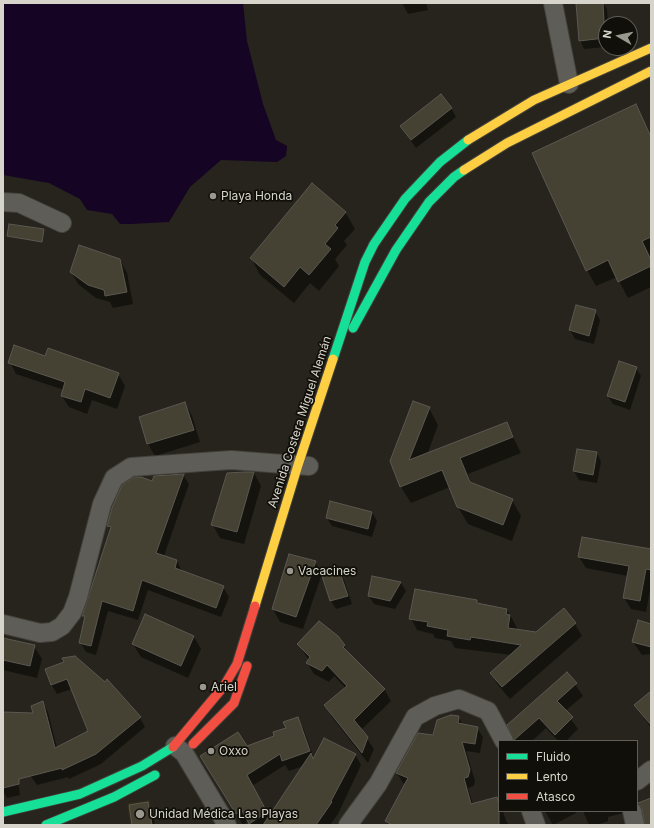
<!DOCTYPE html>
<meta charset="utf-8">
<style>
body{margin:0}
#map{position:relative;width:654px;height:828px;overflow:hidden;background:#26241c;font-family:Inter,sans-serif}
canvas{display:block}
.frame{position:absolute;inset:0;border:4px solid #d7d5cb;pointer-events:none}
.legend{position:absolute;left:498px;top:740px;width:140px;height:72px;box-sizing:border-box;background:#110f09;border:1px solid #605e57;margin:0;padding:5px 7px;list-style:none;font-size:12px;color:#d7d5cb}
.legend li{display:flex;align-items:center;gap:8px;height:20px}
.legend b{width:20px;border:1px solid #605e57}
.north{position:absolute;left:598px;top:16px;width:40px;height:40px;box-sizing:border-box;background:#110f09;border:1px solid #605e57;border-radius:50%;rotate:279deg;font-size:11px;font-weight:700;line-height:16px;text-align:center;color:#d7d5cb}
.north::after{content:'';display:block;margin:auto;width:14px;height:18px;background:#99978e;clip-path:polygon(50% 0,100% 100%,50% 72%,0 100%)}
</style>
<div id="map">
<canvas width="654" height="828"></canvas>
<div class="frame"></div>
<ul class="legend">
<li><b style="height:5px;background:#16e098"></b>Fluido</li>
<li><b style="height:5px;background:#ffcf43"></b>Lento</li>
<li><b style="height:5px;background:#f24e42"></b>Atasco</li>
</ul>
<div class="north">N</div>
</div>
<script>
const ctx = document.querySelector('canvas').getContext('2d');
ctx.lineJoin = 'round';
function fillPath(path, color) {
  ctx.fillStyle = color;
  ctx.fill(path, 'evenodd');
}
function poly(rows) {
  const path = new Path2D();
  for (const r of rows) {
    path.moveTo(r[0], r[1]);
    for (let i = 2; i < r.length; i += 2) path.lineTo(r[i], r[i + 1]);
  }
  return path;
}
function stroke(path, color, width, dash) {
  ctx.strokeStyle = color;
  ctx.lineWidth = width;
  ctx.lineCap = dash ? 'butt' : 'round';
  ctx.setLineDash(dash || []);
  ctx.stroke(path);
}
function write(font, color, halo, rows, align = 'center') {
  ctx.font = font + ' Inter,sans-serif';
  ctx.lineWidth = 3.5;
  ctx.setLineDash([]);
  ctx.textBaseline = 'middle';
  ctx.strokeStyle = halo;
  ctx.fillStyle = color;
  for (const [text, x, y, turn = 0] of rows) {
    ctx.save();
    ctx.translate(x, y);
    ctx.rotate((+turn || 0) * Math.PI / 180);
    ctx.textAlign = isNaN(turn) ? turn : align;
    if (halo) ctx.strokeText(text, 0, 0);
    ctx.fillText(text, 0, 0);
    ctx.restore();
  }
}
fillPath(poly([
 [150,800,153,825,130,825,127,803]
]), '#302b17');
fillPath(poly([
 [3,3,243,3,247,41,263,104,276,140,287,146,286,156,277,162,221,160,190,187,169,222,131,224,120,224,112,214,87,210,80,199,49,183,3,175]
]), '#160425');
fillPath(poly([
 [402,3,426,3,428,10,408,14],
 [577,3,603,3,607,9,608,24,606,24,606,47,584,49,580,40],
 [636,106,651,135,651,287,628,298,617,277,596,286,587,270],
 [451,108,456,117,416,148,401,126],
 [345,212,355,229,344,241,347,245,335,259,339,266,319,291,310,283,294,303,260,275,251,258],
 [120,260,127,273,133,304,113,308,110,302,96,298,78,284,71,272],
 [595,311,600,320,594,344,575,339,570,330],
 [46,357,118,374,125,386,117,409,92,400,87,414,69,407,62,396,64,390,16,374,10,362],
 [636,368,641,376,630,410,613,404,608,396],
 [185,403,192,416,200,442,155,456,148,444,140,417],
 [429,408,438,425,427,455,506,423,521,453,468,474,472,485,512,500,521,516,512,541,468,524,458,507,450,487,411,503,401,487,391,461],
 [597,453,601,462,597,483,579,480,574,471],
 [254,473,261,486,244,544,220,538,213,525,228,474],
 [183,475,189,484,164,556,177,560,182,572,223,587,229,597,221,617,148,590,138,620,108,611,96,655,86,652,80,642,86,619,83,615,111,531,108,526,153,482],
 [372,512,377,521,372,537,332,526,327,518],
 [651,550,651,585,646,612,631,609,624,598,628,576,586,568,579,557],
 [290,555,315,562,322,574,303,629,280,622,273,609],
 [339,571,344,580,352,604,336,609,331,601,323,577],
 [373,577,401,583,406,591,395,609,374,604,369,596],
 [477,601,479,605,507,609,517,628,516,630,536,633,564,610,575,624,582,636,510,699,498,685,491,673,512,655,455,648,451,641,435,638,433,634,417,630,411,618],
 [146,616,194,637,201,649,188,678,141,657,133,644],
 [651,625,651,654,642,655,633,642],
 [3,639,34,646,42,659,37,678,3,670],
 [298,644,344,646,350,656,384,689,391,701,361,730,374,749,368,763,332,717,325,705,346,688,334,676,329,682,314,674,307,663,309,660],
 [65,663,140,718,145,727,101,764,69,779,68,777,37,785,14,752,20,795,7,798,3,791,3,713,34,714,43,702,48,712,57,748,90,731,72,689,57,694,51,684],
 [567,673,583,696,565,711,578,729,566,741,558,741,546,728,532,741,516,741,509,725],
 [651,692,651,728,635,705],
 [458,717,463,725,477,728,483,737,480,753,466,751,475,781,474,786,468,788,473,805,496,798,499,803,499,811,503,811,506,821,509,825,388,825,386,821,406,784,403,783,397,773,434,736],
 [298,719,304,730,314,759,355,754,361,765,338,814,330,825,249,825,247,822,243,825,208,767,246,747,275,737],
 [285,765,289,771,303,766,269,817,252,786],
 [148,803,153,813,155,825,133,825],
 [545,811,575,811,576,813,553,825],
 [583,811,627,811,627,812,608,817,608,821,597,825,589,825]
]), '#0007');
const building = poly([
 [576,3,603,3,605,38,579,41,576,3],
 [441,94,452,108,411,140,400,126,441,94],
 [636,104,651,137,651,237,642,241,651,260,651,266,618,282,608,260,586,271,532,153,636,104],
 [312,183,346,212,335,225,338,228,325,244,331,249,309,275,300,267,284,287,250,258,312,183],
 [9,224,44,229,42,242,7,236,9,224],
 [79,245,120,259,127,292,105,296,104,290,88,285,70,272,79,245],
 [576,305,596,310,589,336,569,330,576,305],
 [14,345,45,356,48,348,119,373,110,398,85,389,81,402,61,396,65,382,8,363,14,345],
 [619,361,637,367,625,402,607,396,619,361],
 [413,401,430,407,409,460,507,422,513,437,460,458,470,482,513,499,503,525,457,507,442,470,400,487,390,461,413,401],
 [185,402,194,430,147,444,139,417,185,402],
 [577,449,597,452,593,475,573,471,577,449],
 [245,472,254,472,237,532,211,525,227,473,245,472],
 [184,474,156,553,177,560,175,568,224,586,216,608,142,580,133,611,102,601,91,646,79,643,85,616,82,616,111,527,107,526,112,508,122,485,134,477,141,477,152,481,154,476,184,474],
 [330,501,372,512,368,529,326,518,330,501],
 [582,537,651,549,651,570,646,569,640,601,623,598,629,566,578,557,582,537],
 [289,554,316,561,296,617,272,609,289,554],
 [339,570,348,596,330,601,322,576,339,570],
 [372,576,401,582,390,601,368,596,372,576],
 [415,589,477,600,477,603,507,609,506,614,510,615,508,628,536,632,564,608,576,623,502,687,490,673,521,645,471,637,470,640,447,636,448,630,427,626,428,622,409,619,415,589],
 [145,614,194,636,181,666,132,644,145,614],
 [638,620,651,624,651,647,632,642,638,620],
 [319,621,338,636,345,645,343,647,385,689,354,720,368,737,362,753,324,705,347,686,327,665,322,671,306,663,310,657,297,644,319,621],
 [3,638,35,645,30,666,3,660,3,638],
 [75,656,105,682,107,679,141,717,96,754,62,770,62,768,19,779,19,784,3,788,3,712,33,713,31,706,43,701,55,748,88,731,67,679,51,685,45,669,64,662,62,658,75,656],
 [567,672,577,683,557,701,573,717,555,735,539,718,514,740,507,725,567,672],
 [651,691,651,725,634,705,651,691],
 [451,715,459,716,458,723,478,727,475,744,462,742,470,770,468,777,464,778,471,804,497,797,499,805,499,825,392,825,385,821,408,778,396,773,418,733,433,735,437,720,451,715],
 [298,717,310,751,282,761,280,754,247,775,267,812,249,824,242,811,236,814,200,756,238,732,247,746,274,736,273,732,286,728,283,722,298,717],
 [324,738,356,754,331,801,332,802,316,825,263,825,311,753,313,759,324,738],
 [651,798,651,825,645,825,642,809,638,803,651,798],
 [148,802,152,825,132,825,129,805,148,802]
]);
fillPath(building, '#454133');
stroke(building, '#5a5851', 1);
const street = poly([
 [553,3,569,84],
 [3,202,19,203,62,223],
 [3,624,40,633,52,632,62,626,72,613,78,597,102,504,114,478,131,467,231,460,309,466],
 [175,746,184,753,227,825],
 [637,781,651,770],
 [531,811,536,825],
 [632,811,635,825],
 [348,825,378,784,415,717,435,706,459,699,488,711,504,741]
]);
const fast = poly([
 [353,328,396,250,429,202,454,177,464,170],
 [333,359,365,262,374,244,405,199,440,162,468,140],
 [3,812,80,794,142,766,173,747],
 [46,825,114,797,155,775]
]);
const slow = poly([
 [468,140,534,100,651,48],
 [464,170,507,143,651,71],
 [255,606,298,465,333,359]
]);
const jam = poly([
 [193,744,234,703,247,666],
 [173,747,224,686,237,664,255,606]
]);
stroke(street, '#43413a', 20);
stroke(fast, '#43413a', 11);
stroke(slow, '#43413a', 11);
stroke(jam, '#43413a', 11);
stroke(street, '#5e5d57', 18);
stroke(fast, '#16e098', 9);
stroke(slow, '#ffcf43', 9);
stroke(jam, '#f24e42', 9);
for (const [x, y, r, color] of [
 [213,196,4,"#99978e"],
 [290,571,4,"#99978e"],
 [203,687,4,"#99978e"],
 [211,751,4,"#99978e"],
 [140,814,5,"#99978e"]
]) {
  const dot = new Path2D();
  dot.arc(x, y, r, 0, 2 * Math.PI);
  ctx.fillStyle = color;
  ctx.fill(dot);
  stroke(dot, '#110f09', 1.5);
}
write('12px', '#d7d5cb', '#110f09', [
 ["Playa Honda",221,196],
 ["Vacacines",298,571],
 ["Ariel",211,687],
 ["Oxxo",219,751],
 ["Unidad Médica Las Playas",149,814]
], 'left');
write('12px', '#d7d5cb', '#110f09', [
 ["Avenida Costera Miguel Alemán",300,422,-72]
]);
</script>
